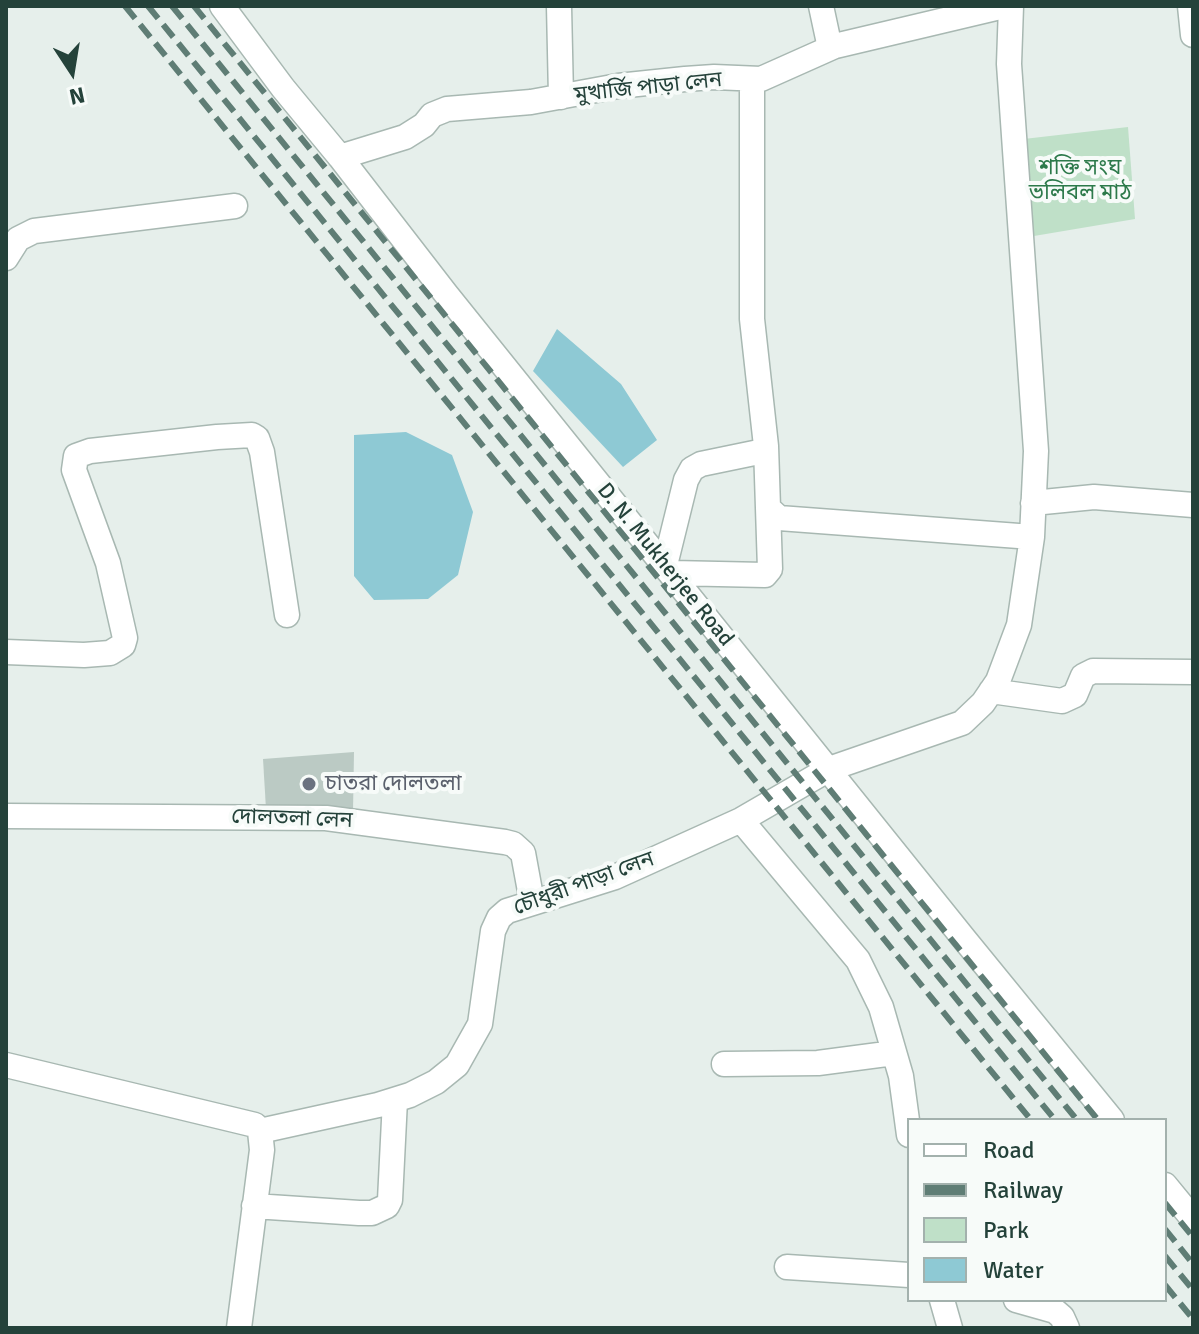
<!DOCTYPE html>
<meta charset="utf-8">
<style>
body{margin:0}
#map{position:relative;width:1199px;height:1334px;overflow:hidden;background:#e6efeb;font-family:Signika,sans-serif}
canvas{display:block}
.frame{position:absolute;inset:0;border:8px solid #24423a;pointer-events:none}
.legend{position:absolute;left:907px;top:1118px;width:260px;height:184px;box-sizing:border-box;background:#f7fbf9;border:2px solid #a3b1ad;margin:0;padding:10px 14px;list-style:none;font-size:24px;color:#24423a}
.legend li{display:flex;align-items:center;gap:16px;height:40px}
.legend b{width:40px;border:2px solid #a3b1ad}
.north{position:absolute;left:32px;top:32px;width:80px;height:80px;-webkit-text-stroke:6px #f7fbf9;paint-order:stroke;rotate:168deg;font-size:22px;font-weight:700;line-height:32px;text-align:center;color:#24423a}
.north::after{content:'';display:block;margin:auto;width:28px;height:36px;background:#24423a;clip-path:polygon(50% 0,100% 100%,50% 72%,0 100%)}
</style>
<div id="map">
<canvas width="1199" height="1334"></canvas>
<div class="frame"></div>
<ul class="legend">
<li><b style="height:10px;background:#fff"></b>Road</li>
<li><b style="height:10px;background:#5f7d75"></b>Railway</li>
<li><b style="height:22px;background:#bfe0c8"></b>Park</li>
<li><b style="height:22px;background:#8ec9d4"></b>Water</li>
</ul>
<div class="north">N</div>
</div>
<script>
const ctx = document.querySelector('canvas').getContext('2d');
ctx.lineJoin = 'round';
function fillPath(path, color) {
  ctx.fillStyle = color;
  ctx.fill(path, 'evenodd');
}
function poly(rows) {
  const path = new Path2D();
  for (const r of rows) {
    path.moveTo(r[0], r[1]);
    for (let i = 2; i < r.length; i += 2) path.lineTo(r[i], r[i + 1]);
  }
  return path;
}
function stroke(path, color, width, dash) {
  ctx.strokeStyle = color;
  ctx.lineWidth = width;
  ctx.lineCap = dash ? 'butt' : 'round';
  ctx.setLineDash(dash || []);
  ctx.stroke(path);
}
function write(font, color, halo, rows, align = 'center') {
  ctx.font = font + ' Signika,"Noto Sans Bengali",sans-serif';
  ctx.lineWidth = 8;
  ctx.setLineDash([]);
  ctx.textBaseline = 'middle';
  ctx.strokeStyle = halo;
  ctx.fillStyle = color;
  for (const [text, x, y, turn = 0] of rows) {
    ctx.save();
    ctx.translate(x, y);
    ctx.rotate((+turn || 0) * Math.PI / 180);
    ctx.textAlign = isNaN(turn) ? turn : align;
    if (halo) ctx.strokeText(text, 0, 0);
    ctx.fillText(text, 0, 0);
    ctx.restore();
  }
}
fillPath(poly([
 [1128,127,1135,219,1034,236,1015,140]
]), '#bfe0c8');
fillPath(poly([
 [557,329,621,384,657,440,623,467,533,371],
 [406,432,452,455,473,512,458,575,428,599,374,600,354,576,354,435]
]), '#8ec9d4');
fillPath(poly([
 [354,752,353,812,266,809,263,759]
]), '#bbcac4');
const street = poly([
 [222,6,283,88,340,157,446,294,965,940,1112,1120],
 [559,6,561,97],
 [821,6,830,48],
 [1190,6,1193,35],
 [340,157,405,137,424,125,432,115,447,109,531,102,618,86,685,79,714,77,761,79,835,46,1004,6],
 [6,258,18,239,34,231,235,206],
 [766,446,768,508,779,518,1032,537],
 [1033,503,1094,497,1193,505],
 [665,565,686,480,692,469,701,464,759,452,766,446,752,319,752,80],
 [672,573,765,575,770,569,768,508],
 [6,652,84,655,110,653,123,645,125,638,108,563,74,470,76,456,90,451,217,437,252,435,257,438,262,452,287,615],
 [991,691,1062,701,1075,695,1083,676,1093,671,1193,672],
 [6,816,326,818,505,842,513,844,523,853,532,902],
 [741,820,858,960,881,1007,901,1076,909,1135],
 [724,1064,818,1063,894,1053],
 [6,1065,255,1125,260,1131,262,1150,239,1328],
 [260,1131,378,1105,410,1095,436,1082,457,1065,480,1024,493,931,499,918,507,911,615,877,741,820,829,769,962,723,983,703,998,681,1019,625,1032,537,1036,451,1009,64,1011,6],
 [1165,1185,1193,1219],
 [254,1206,359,1213,372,1213,387,1206,390,1200,395,1100],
 [787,1267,909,1275],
 [942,1300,950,1328],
 [1016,1300,1055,1311,1062,1317,1067,1328]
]);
stroke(street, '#a8b8b2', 27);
stroke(street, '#fff', 24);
stroke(poly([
 [125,6,1031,1120],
 [148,6,1055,1120],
 [172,6,1077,1120],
 [194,6,1098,1120],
 [1165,1203,1193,1237],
 [1165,1229,1193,1264],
 [1165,1256,1193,1290],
 [1165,1285,1193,1319]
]), '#5f7d75', 6, [16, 8]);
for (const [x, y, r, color] of [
 [309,784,8,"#6b7280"]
]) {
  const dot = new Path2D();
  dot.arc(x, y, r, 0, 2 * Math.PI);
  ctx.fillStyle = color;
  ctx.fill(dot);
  stroke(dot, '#f7fbf9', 3);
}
write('22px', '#24423a', '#f7fbf9', [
 ["মুখার্জি পাড়া লেন",648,88,-6],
 ["D. N. Mukherjee Road",665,565,51],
 ["দোলতলা লেন",292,819,2],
 ["চৌধুরী পাড়া লেন",584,884,-20]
]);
write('22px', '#2d7a4b', '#f7fbf9', [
 ["শক্তি সংঘ",1080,168],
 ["ভলিবল মাঠ",1080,193]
]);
write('22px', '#5b616d', '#f7fbf9', [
 ["চাতরা দোলতলা",325,784]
], 'left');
</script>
